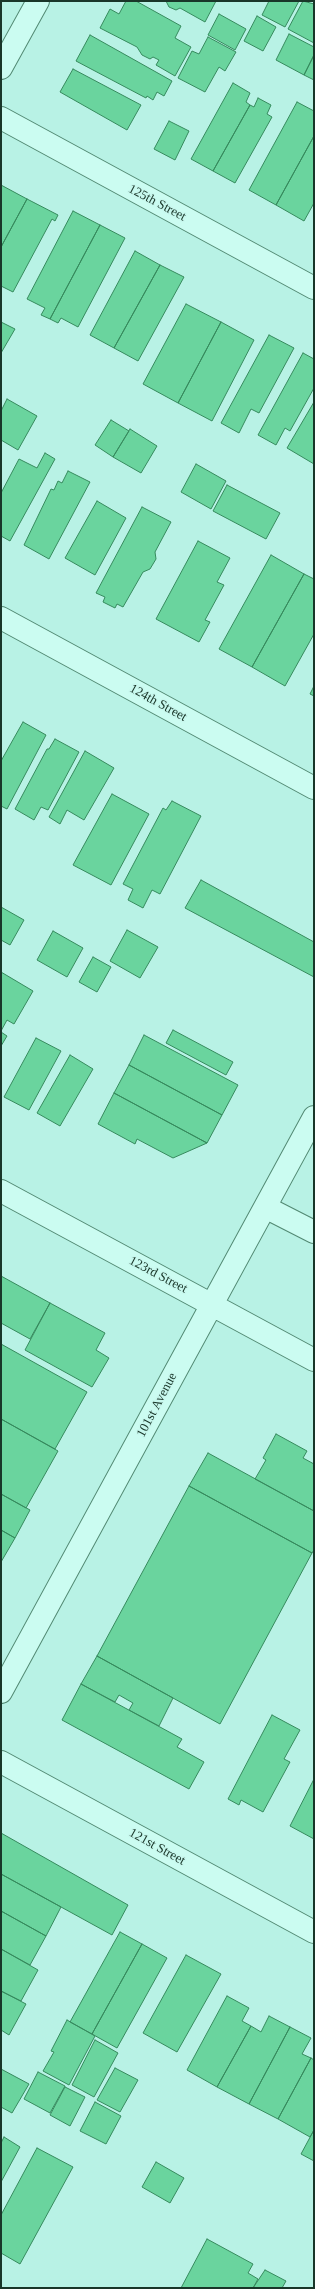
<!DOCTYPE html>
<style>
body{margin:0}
#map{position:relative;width:315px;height:2289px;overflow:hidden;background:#b8f2e5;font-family:Georgia,serif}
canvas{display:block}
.frame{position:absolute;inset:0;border:2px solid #193629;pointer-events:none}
</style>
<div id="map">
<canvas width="315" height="2289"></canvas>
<div class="frame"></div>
</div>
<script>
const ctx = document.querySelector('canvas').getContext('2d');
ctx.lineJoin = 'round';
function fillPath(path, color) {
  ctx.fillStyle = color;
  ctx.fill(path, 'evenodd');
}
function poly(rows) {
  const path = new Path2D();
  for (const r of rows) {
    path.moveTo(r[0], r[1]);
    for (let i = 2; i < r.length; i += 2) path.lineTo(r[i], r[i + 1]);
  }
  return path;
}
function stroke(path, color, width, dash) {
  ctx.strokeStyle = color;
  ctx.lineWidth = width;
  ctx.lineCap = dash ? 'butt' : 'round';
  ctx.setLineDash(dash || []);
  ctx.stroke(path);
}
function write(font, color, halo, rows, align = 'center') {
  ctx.font = font + ' Georgia,serif';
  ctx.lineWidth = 3;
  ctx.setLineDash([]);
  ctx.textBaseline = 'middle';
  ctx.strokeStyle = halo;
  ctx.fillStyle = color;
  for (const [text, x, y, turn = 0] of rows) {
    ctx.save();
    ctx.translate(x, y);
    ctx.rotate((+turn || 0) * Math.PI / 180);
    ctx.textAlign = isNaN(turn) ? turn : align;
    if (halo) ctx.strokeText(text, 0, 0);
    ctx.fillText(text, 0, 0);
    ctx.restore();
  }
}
const building = poly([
 [126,1,136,1,181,26,175,38,191,47,175,76,156,65,159,60,153,57,150,59,142,55,137,47,100,28,110,9,119,14,126,1],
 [166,1,216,1,205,22,180,8,176,10,169,7,166,1],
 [269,1,299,1,285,27,262,15,269,1],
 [303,1,314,4,314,43,288,29,303,1],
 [219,14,246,29,235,50,208,35,219,14],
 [257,16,276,27,263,51,244,41,257,16],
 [289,34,314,47,314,55,304,75,276,60,289,34],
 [90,35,172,81,164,96,157,92,153,100,147,96,146,98,76,61,90,35],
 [208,37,236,52,225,71,219,67,205,92,178,78,192,51,199,54,208,37],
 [314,55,314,80,304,75,314,55],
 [73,69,141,105,127,130,60,92,73,69],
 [233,83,250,93,246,102,250,105,213,171,191,159,233,83],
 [258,98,271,105,267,114,272,117,235,183,213,171,250,105,254,107,258,98],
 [297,102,314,111,314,136,276,205,249,190,297,102],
 [169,121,189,131,175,160,154,149,169,121],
 [314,136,314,203,304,221,276,205,314,136],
 [1,185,27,199,1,247,1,185],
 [27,199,58,215,55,221,52,219,13,292,1,286,1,247,27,199],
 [73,211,100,225,50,319,41,315,45,308,27,299,73,211],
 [100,225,125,238,78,327,61,318,58,323,50,319,100,225],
 [135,251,160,265,114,348,90,335,135,251],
 [160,265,184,277,138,361,114,348,160,265],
 [186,304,221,322,178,403,143,384,186,304],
 [1,322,15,329,1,353,1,322],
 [221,322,254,340,212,421,178,403,221,322],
 [269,335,294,348,259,413,251,409,239,433,221,423,269,335],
 [303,353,314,359,314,388,290,431,285,428,276,445,258,435,303,353],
 [7,399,37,416,18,450,1,440,1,411,7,399],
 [314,402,314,464,287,448,314,402],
 [111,420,129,431,113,457,95,445,111,420],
 [130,429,157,446,141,473,113,457,130,429],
 [45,453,55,459,10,541,1,536,1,493,19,459,37,468,45,453],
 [196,464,226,481,211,509,181,492,196,464],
 [68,471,90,482,49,559,24,545,51,489,54,490,58,481,62,483,68,471],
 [227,485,280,513,266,539,213,511,227,485],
 [97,501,126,518,95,575,65,558,97,501],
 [142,507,171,522,155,552,156,559,150,569,143,572,123,607,117,604,115,608,103,602,105,597,96,593,142,507],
 [198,541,230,558,217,582,224,585,205,620,210,622,199,642,156,619,198,541],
 [271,555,304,574,252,667,219,649,271,555],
 [304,574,314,579,314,634,285,686,252,667,304,574],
 [314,686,314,696,310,694,314,686],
 [23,722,46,735,7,809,1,806,1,761,23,722],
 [55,739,79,752,48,810,41,807,34,820,15,809,47,749,49,749,55,739],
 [85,751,114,768,84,820,67,810,60,824,49,817,85,751],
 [112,794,149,814,111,885,73,865,112,794],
 [172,801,201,816,160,894,152,890,143,908,128,900,133,889,123,884,163,808,166,810,172,801],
 [201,880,314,942,314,977,185,908,201,880],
 [1,907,24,920,10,945,1,940,1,907],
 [127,930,158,947,140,978,110,961,127,930],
 [53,931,83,948,67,977,37,960,53,931],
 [93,957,111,967,97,992,79,982,93,957],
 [1,972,33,991,14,1024,7,1020,1,1031,1,972],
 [173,1030,233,1062,226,1075,166,1043,173,1030],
 [1,1032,7,1036,1,1046,1,1032],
 [144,1035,238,1085,222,1115,129,1065,144,1035],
 [36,1038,61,1051,29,1110,4,1097,36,1038],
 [70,1055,93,1069,60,1126,37,1113,70,1055],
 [129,1065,222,1115,207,1143,114,1093,129,1065],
 [114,1093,207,1143,173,1158,137,1139,135,1144,98,1124,114,1093],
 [1,1276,50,1303,30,1339,1,1323,1,1276],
 [50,1303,105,1333,96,1350,109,1358,92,1387,25,1350,50,1303],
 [1,1344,87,1392,55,1449,1,1419,1,1344],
 [1,1419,58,1451,26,1508,1,1494,1,1419],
 [276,1434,307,1451,303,1458,314,1464,314,1511,255,1479,266,1460,263,1458,276,1434],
 [208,1453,314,1511,314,1550,312,1553,189,1486,208,1453],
 [189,1486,312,1553,220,1724,97,1656,189,1486],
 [1,1494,30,1510,15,1538,1,1530,1,1494],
 [1,1530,15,1538,1,1562,1,1530],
 [97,1656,173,1698,159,1726,129,1710,133,1703,119,1695,115,1702,81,1684,97,1656],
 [81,1684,182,1739,177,1747,204,1762,189,1789,62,1720,81,1684],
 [272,1715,300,1730,284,1759,290,1762,263,1812,241,1800,239,1805,228,1799,272,1715],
 [314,1779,314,1839,290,1826,314,1779],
 [1,1833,128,1905,112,1935,1,1874,1,1833],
 [1,1874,61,1907,46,1936,1,1911,1,1874],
 [1,1911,46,1936,30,1965,1,1949,1,1911],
 [120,1932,142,1944,92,2034,70,2022,120,1932],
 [142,1944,167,1958,117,2048,92,2034,142,1944],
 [1,1949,38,1970,21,2001,1,1991,1,1949],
 [186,1955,221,1974,177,2052,143,2033,186,1955],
 [1,1991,26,2004,9,2035,1,2030,1,1991],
 [227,1996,249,2008,242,2021,251,2026,217,2087,187,2070,227,1996],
 [269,2016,290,2027,249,2104,217,2087,251,2026,261,2032,269,2016],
 [67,2020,95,2036,69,2085,43,2071,54,2052,51,2051,67,2020],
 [290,2027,311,2038,302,2054,311,2058,278,2119,249,2104,290,2027],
 [95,2040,118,2053,94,2097,72,2085,95,2040],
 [311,2058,314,2060,314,2130,310,2137,278,2119,311,2058],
 [115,2068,138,2080,120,2112,97,2100,115,2068],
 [1,2069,29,2084,12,2113,1,2107,1,2069],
 [38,2072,65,2086,50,2113,24,2099,38,2072],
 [65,2087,85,2097,70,2126,50,2115,65,2087],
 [95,2102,121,2116,106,2144,80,2131,95,2102],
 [314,2130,314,2161,301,2154,314,2130],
 [4,2137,20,2147,1,2182,1,2143,4,2137],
 [37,2148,73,2167,20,2264,1,2253,1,2215,37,2148],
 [156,2162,184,2178,170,2203,142,2187,156,2162],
 [207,2239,253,2264,248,2273,258,2279,253,2288,181,2288,207,2239],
 [265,2270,286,2281,282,2288,253,2288,265,2270]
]);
fillPath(building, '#6ad49e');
stroke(building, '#368a5d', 1);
const minor = poly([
 [1,68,38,1],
 [1,118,314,288],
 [1,618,314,788],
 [1,1191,314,1360],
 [265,1207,314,1232],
 [1,1692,314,1117],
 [1,1762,314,1932]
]);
stroke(minor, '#528973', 24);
stroke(minor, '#cbfcf1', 22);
write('13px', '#193629', '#c8f8ee', [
 ["125th Street",157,203,28],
 ["124th Street",158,703,29],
 ["123rd Street",158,1275,28],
 ["101st Avenue",157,1405,-62],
 ["121st Street",157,1847,29]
]);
</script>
